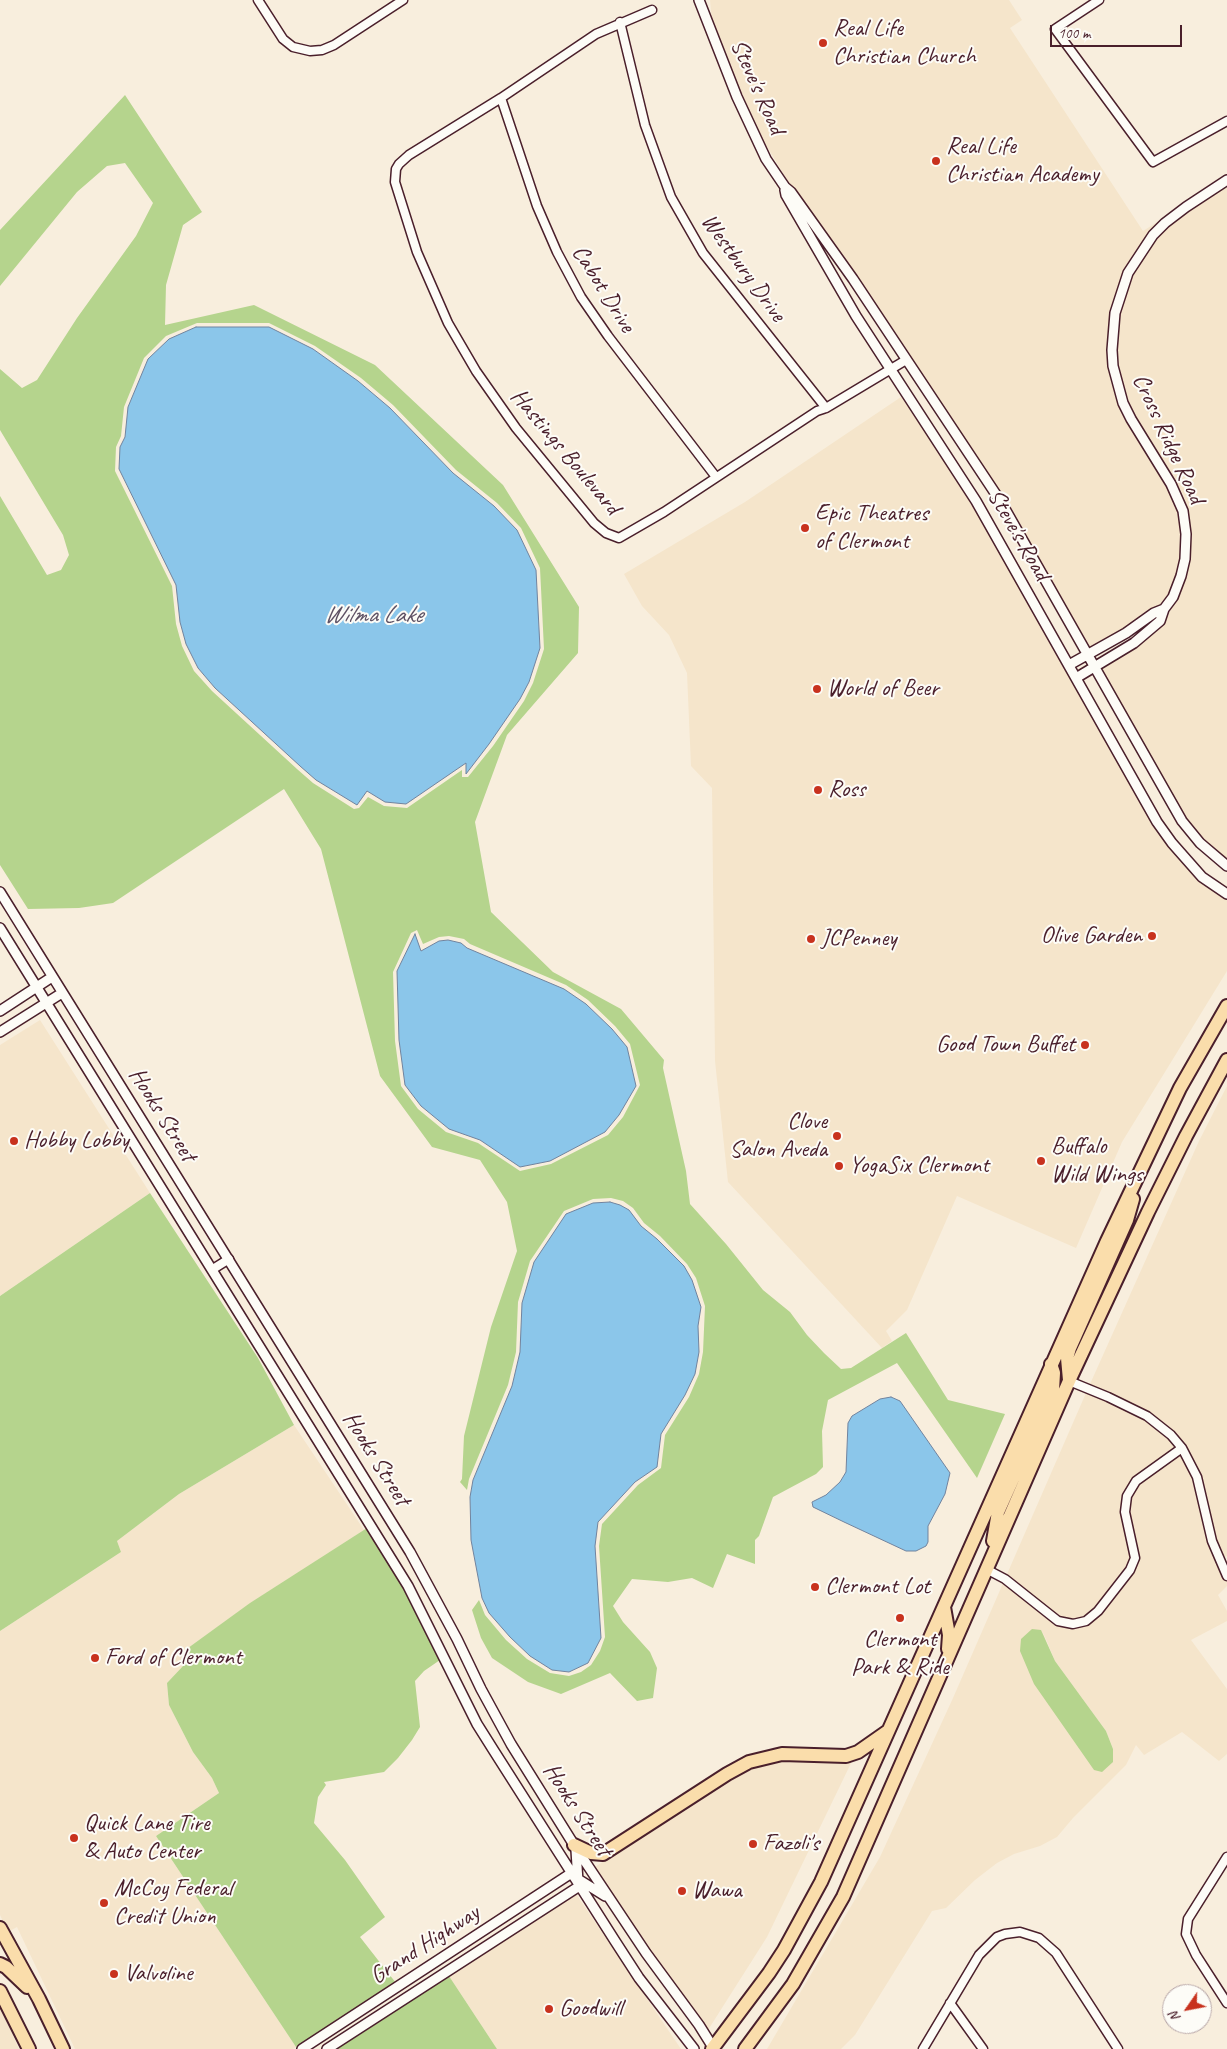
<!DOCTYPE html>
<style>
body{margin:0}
#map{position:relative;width:1227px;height:2049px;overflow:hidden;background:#f8eedd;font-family:Caveat,sans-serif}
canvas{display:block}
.north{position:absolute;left:1162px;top:1984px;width:50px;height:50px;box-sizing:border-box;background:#fdfcf7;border:1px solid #b5a4a5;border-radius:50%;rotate:237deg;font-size:14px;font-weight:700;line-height:20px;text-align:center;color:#4a1f2b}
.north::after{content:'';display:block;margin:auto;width:18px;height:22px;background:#c8321e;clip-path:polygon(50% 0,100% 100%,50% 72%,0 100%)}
.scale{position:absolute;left:1050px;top:25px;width:132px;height:22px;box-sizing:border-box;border:2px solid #4a1f2b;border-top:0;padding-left:6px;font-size:15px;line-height:18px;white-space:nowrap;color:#4a1f2b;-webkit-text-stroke:4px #fdfcf7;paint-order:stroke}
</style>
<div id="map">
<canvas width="1227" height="2049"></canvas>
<div class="north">N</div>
<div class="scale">100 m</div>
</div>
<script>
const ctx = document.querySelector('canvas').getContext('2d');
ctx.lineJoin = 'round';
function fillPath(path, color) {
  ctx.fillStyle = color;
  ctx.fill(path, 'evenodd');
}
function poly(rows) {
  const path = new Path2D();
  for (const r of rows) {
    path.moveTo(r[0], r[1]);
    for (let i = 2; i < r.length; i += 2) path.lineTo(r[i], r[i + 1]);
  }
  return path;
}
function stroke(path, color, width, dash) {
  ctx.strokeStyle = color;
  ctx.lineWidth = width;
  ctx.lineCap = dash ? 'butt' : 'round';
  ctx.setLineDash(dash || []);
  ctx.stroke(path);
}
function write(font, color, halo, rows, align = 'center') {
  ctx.font = font + ' Caveat,sans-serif';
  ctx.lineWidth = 4;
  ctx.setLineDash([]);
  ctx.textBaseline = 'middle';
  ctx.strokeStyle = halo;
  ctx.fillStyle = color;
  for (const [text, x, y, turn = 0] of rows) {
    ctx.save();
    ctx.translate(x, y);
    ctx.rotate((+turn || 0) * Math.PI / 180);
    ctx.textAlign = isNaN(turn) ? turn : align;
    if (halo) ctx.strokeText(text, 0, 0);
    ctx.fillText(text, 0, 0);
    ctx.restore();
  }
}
fillPath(poly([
 [710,0,1009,0,1022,20,1010,28,1143,231,1162,219,1149,233,1123,272,1110,312,1107,351,1110,377,1119,406,1131,429,1167,486,1178,513,1181,535,1180,559,1176,575,1168,595,1160,606,1130,626,1090,648,1007,500,985,470,926,380,798,198,754,125,712,22],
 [1227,185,1227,860,1204,840,1186,818,1101,668,1143,643,1164,624,1186,578,1190,558,1191,533,1188,510,1183,494,1135,417,1122,383,1117,349,1120,313,1124,297,1132,274,1156,238,1188,210],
 [901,397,967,495,1165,843,1199,881,1227,900,1227,971,1122,1142,1076,1248,957,1196,907,1310,886,1331,892,1341,882,1348,728,1182,715,1061,712,788,691,766,687,673,669,635,642,606,624,574,745,502],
 [40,1020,150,1193,0,1296,0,1045],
 [1227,1086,1227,1556,1218,1559,1227,1575,1227,1586,1218,1595,1227,1611,1227,1621,1191,1640,1227,1689,1227,1754,1219,1761,1182,1732,1144,1755,1136,1745,1126,1765,1073,1818,1057,1837,1040,1846,1014,1854,997,1863,975,1880,946,1908,932,1911,855,2035,841,2049,767,2049,880,1857,953,1698,1086,1393,1199,1141],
 [1042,1630,1055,1661,1106,1731,1113,1749,1094,1770],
 [294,1425,364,1530,251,1603,188,1648,183,1666,167,1683,169,1705,193,1752,212,1778,219,1793,156,1836,296,2047,293,2049,75,2049,17,1927,8,1932,0,1915,0,1631,121,1552,117,1541,179,1494],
 [781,1759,853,1759,767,1937,708,2030,650,1950,595,1867,733,1776,751,1767],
 [576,1894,681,2049,497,2049,449,1976],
 [0,2007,19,2049,0,2049]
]), '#f5e5cb');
fillPath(poly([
 [125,95,202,212,183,225,166,285,165,325,254,305,375,365,503,485,579,607,578,653,507,735,475,822,491,912,553,972,621,1009,664,1060,663,1068,686,1171,690,1204,726,1244,763,1290,790,1312,807,1335,824,1353,841,1369,851,1368,906,1333,948,1400,1005,1414,977,1478,897,1363,828,1400,822,1431,823,1467,816,1474,773,1497,759,1536,755,1540,755,1564,727,1554,713,1588,692,1578,668,1582,632,1579,613,1606,623,1622,650,1652,657,1668,653,1698,637,1701,610,1673,561,1694,528,1682,492,1658,481,1638,472,1610,479,1600,485,1615,506,1640,527,1659,550,1673,569,1676,581,1672,591,1665,600,1651,605,1637,599,1546,602,1524,638,1485,661,1468,665,1435,689,1397,699,1374,703,1352,705,1306,696,1278,687,1264,660,1236,644,1223,633,1208,623,1201,611,1198,593,1199,564,1211,530,1261,518,1302,516,1352,508,1385,469,1479,467,1490,460,1482,462,1479,464,1436,491,1327,517,1251,507,1202,480,1160,432,1147,380,1076,321,849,284,789,113,903,79,908,28,909,0,865,0,496,47,575,61,570,69,555,63,535,0,430,0,369,22,388,37,380,77,318,136,236,153,203,125,163,107,166,77,192,0,286,0,230],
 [197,323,269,323,315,346,361,378,393,405,456,470,497,503,521,528,540,568,544,649,533,683,524,701,493,746,468,777,462,777,462,770,407,808,384,806,368,797,359,808,354,809,313,783,297,769,212,691,194,671,182,646,176,624,172,586,115,471,116,447,121,436,124,407,144,358,166,336],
 [417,930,423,944,439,937,449,936,464,939,470,944,566,985,588,1000,615,1026,630,1044,640,1085,623,1117,608,1135,551,1164,520,1171,478,1143,446,1132,418,1109,401,1086,395,1041,393,972,411,933],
 [150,1193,258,1358,294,1425,179,1494,117,1541,121,1552,0,1631,0,1296],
 [367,1528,403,1588,440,1660,424,1671,415,1681,420,1727,412,1740,398,1758,384,1772,324,1782,326,1785,318,1797,314,1823,345,1860,385,1917,360,1937,396,1983,296,2047,156,1836,219,1793,212,1778,193,1752,169,1705,167,1683,183,1666,188,1648,250,1603],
 [1032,1629,1041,1630,1055,1661,1106,1731,1113,1749,1113,1762,1102,1772,1094,1770,1034,1684,1020,1651,1021,1639],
 [449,1976,497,2049,337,2049,373,2026]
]), '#b5d48d');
const water = poly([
 [196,327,269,327,313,349,358,381,390,408,453,473,494,506,517,530,536,570,540,648,529,682,520,699,489,744,466,774,466,763,406,804,385,802,367,791,357,805,316,780,300,766,215,688,198,668,186,644,180,622,176,585,119,469,120,447,125,437,128,407,148,359,169,339,196,327],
 [415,934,421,951,439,941,448,940,461,943,467,948,564,989,586,1004,612,1029,627,1047,636,1086,619,1115,605,1132,550,1161,520,1167,480,1140,449,1129,421,1106,405,1085,399,1040,397,971,415,934],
 [610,1202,620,1205,629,1210,641,1226,657,1239,684,1266,692,1280,701,1307,698,1326,699,1352,695,1374,685,1395,661,1434,657,1467,635,1482,598,1522,595,1546,601,1638,588,1663,569,1672,552,1670,530,1656,510,1637,489,1613,482,1598,471,1540,470,1497,473,1480,512,1386,520,1352,522,1303,534,1262,566,1214,593,1203,610,1202],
 [891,1397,900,1401,950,1473,945,1494,928,1526,928,1542,926,1546,916,1551,906,1551,844,1522,813,1507,812,1502,826,1495,840,1482,846,1472,848,1423,852,1416,880,1399,891,1397]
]);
fillPath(water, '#8bc6ea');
stroke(water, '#71839e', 1);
const minor = poly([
 [258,0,283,39,293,47,310,51,322,50,334,45,403,0],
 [1099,0,1055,29,1153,162,1227,121],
 [652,10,596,34,501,98,409,155,399,164,396,169,395,182,417,252,448,323,476,371,516,428,594,523,606,533,619,538,664,512,817,411,826,408,906,360],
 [620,22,645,125,671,197,703,253,826,408],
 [501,98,537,206,557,252,581,297,608,336,716,477],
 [213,1269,229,1259],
 [1069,1381,1108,1397,1147,1416,1171,1435,1182,1448,1197,1477,1212,1541,1227,1576],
 [986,1569,1005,1579,1058,1621,1073,1624,1086,1621,1098,1611,1130,1570,1135,1558,1125,1512,1127,1496,1136,1481,1182,1448],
 [1227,1857,1188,1919,1186,1934,1196,1955,1227,2003],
 [950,2003,983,2049],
 [923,2049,979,1955,997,1937,1005,1934,1020,1932,1039,1938,1056,1953,1118,2049]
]);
const tertiary = poly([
 [699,0,737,97,766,159,785,187,791,192,853,279,1001,502,1182,821,1200,843,1227,866],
 [785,190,786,195,856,316,976,501,1157,822,1172,843,1202,877,1227,894],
 [1069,665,1126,633,1154,613,1164,609],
 [1076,678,1134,643,1160,621,1164,609,1173,597,1181,576,1185,559,1186,534,1183,511,1171,484,1131,419,1123,403,1113,366,1112,350,1115,313,1128,273,1153,235,1165,223,1186,207,1227,180],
 [0,892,410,1552,457,1639,481,1689,511,1744,574,1845,646,1953,699,2025,714,2049],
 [0,928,408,1586,477,1724,494,1751,615,1941,639,1978,694,2049],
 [0,1011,52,977],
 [0,1032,62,993],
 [576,1850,578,1882],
 [302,2049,570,1874,605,1896],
 [327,2049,578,1887]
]);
const trunk = poly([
 [1069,1380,1067,1358,1070,1348,1127,1220,1133,1199],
 [993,1541,998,1512,1053,1390,1054,1373,1051,1364],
 [944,1607,949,1635,948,1649],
 [574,1845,591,1853,603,1854,727,1774,749,1762,782,1754,846,1756,858,1752,888,1731],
 [0,1928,39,1999,63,2049],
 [0,1964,6,1967,27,1987],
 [0,1991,29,2049],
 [712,2049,769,1973,784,1950,821,1882,1107,1241,1180,1088,1227,1006],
 [745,2049,793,1984,843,1897,1069,1381,1148,1212,1186,1136,1227,1060]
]);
stroke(minor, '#4a1f2b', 11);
stroke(tertiary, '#4a1f2b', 12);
stroke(trunk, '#4a1f2b', 16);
stroke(minor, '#fdfcf7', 8);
stroke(tertiary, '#fdfcf7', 9);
stroke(trunk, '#faddab', 12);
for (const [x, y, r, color] of [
 [823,43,5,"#c8321e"],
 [936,161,5,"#c8321e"],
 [805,528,5,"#c8321e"],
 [817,689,5,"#c8321e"],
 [818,790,5,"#c8321e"],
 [1152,936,5,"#c8321e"],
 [811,939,5,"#c8321e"],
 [1085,1045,5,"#c8321e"],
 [837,1136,5,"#c8321e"],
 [14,1141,5,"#c8321e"],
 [1041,1161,5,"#c8321e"],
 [839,1166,5,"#c8321e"],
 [815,1587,5,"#c8321e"],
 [900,1618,5,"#c8321e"],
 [95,1658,5,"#c8321e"],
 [74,1838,5,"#c8321e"],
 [753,1844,5,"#c8321e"],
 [682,1891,5,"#c8321e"],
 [104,1903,5,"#c8321e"],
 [114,1974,5,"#c8321e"],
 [549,2009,5,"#c8321e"]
]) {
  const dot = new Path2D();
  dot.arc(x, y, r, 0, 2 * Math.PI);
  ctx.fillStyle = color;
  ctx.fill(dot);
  stroke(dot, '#fdfcf7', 2);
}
write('24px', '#4a1f2b', '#fdfcf7', [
 ["Real Life",833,29],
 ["Christian Church",833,57],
 ["Real Life",946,147],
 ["Christian Academy",946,175],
 ["Epic Theatres",815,514],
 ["of Clermont",815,542],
 ["World of Beer",827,689],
 ["Ross",828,790],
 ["Olive Garden",1142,936,"right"],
 ["JCPenney",821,939],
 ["Good Town Buffet",1075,1045,"right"],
 ["Clove",827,1122,"right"],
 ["Salon Aveda",827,1150,"right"],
 ["Hobby Lobby",24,1141],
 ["Buffalo",1051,1147],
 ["Wild Wings",1051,1175],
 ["YogaSix Clermont",849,1166],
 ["Clermont Lot",825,1587],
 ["Clermont",900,1640,"center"],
 ["Park & Ride",900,1668,"center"],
 ["Ford of Clermont",105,1658],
 ["Quick Lane Tire",84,1824],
 ["& Auto Center",84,1852],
 ["Fazoli's",763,1844],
 ["McCoy Federal",114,1889],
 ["Credit Union",114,1917],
 ["Wawa",692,1891],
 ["Valvoline",124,1974],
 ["Goodwill",559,2009]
], 'left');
write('24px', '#4a1f2b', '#fdfcf7', [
 ["Steve's Road",757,87,66],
 ["Westbury Drive",743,268,54],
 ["Cabot Drive",603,289,58],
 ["Cross Ridge Road",1168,439,65],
 ["Hastings Boulevard",565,452,50],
 ["Steve's Road",1018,535,60],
 ["Hooks Street",162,1115,58],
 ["Hooks Street",376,1459,58],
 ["Hooks Street",577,1810,57],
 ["Grand Highway",425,1945,-33]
]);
write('italic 25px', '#5e5164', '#fdfcf7', [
 ["Wilma Lake",373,615]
]);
</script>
